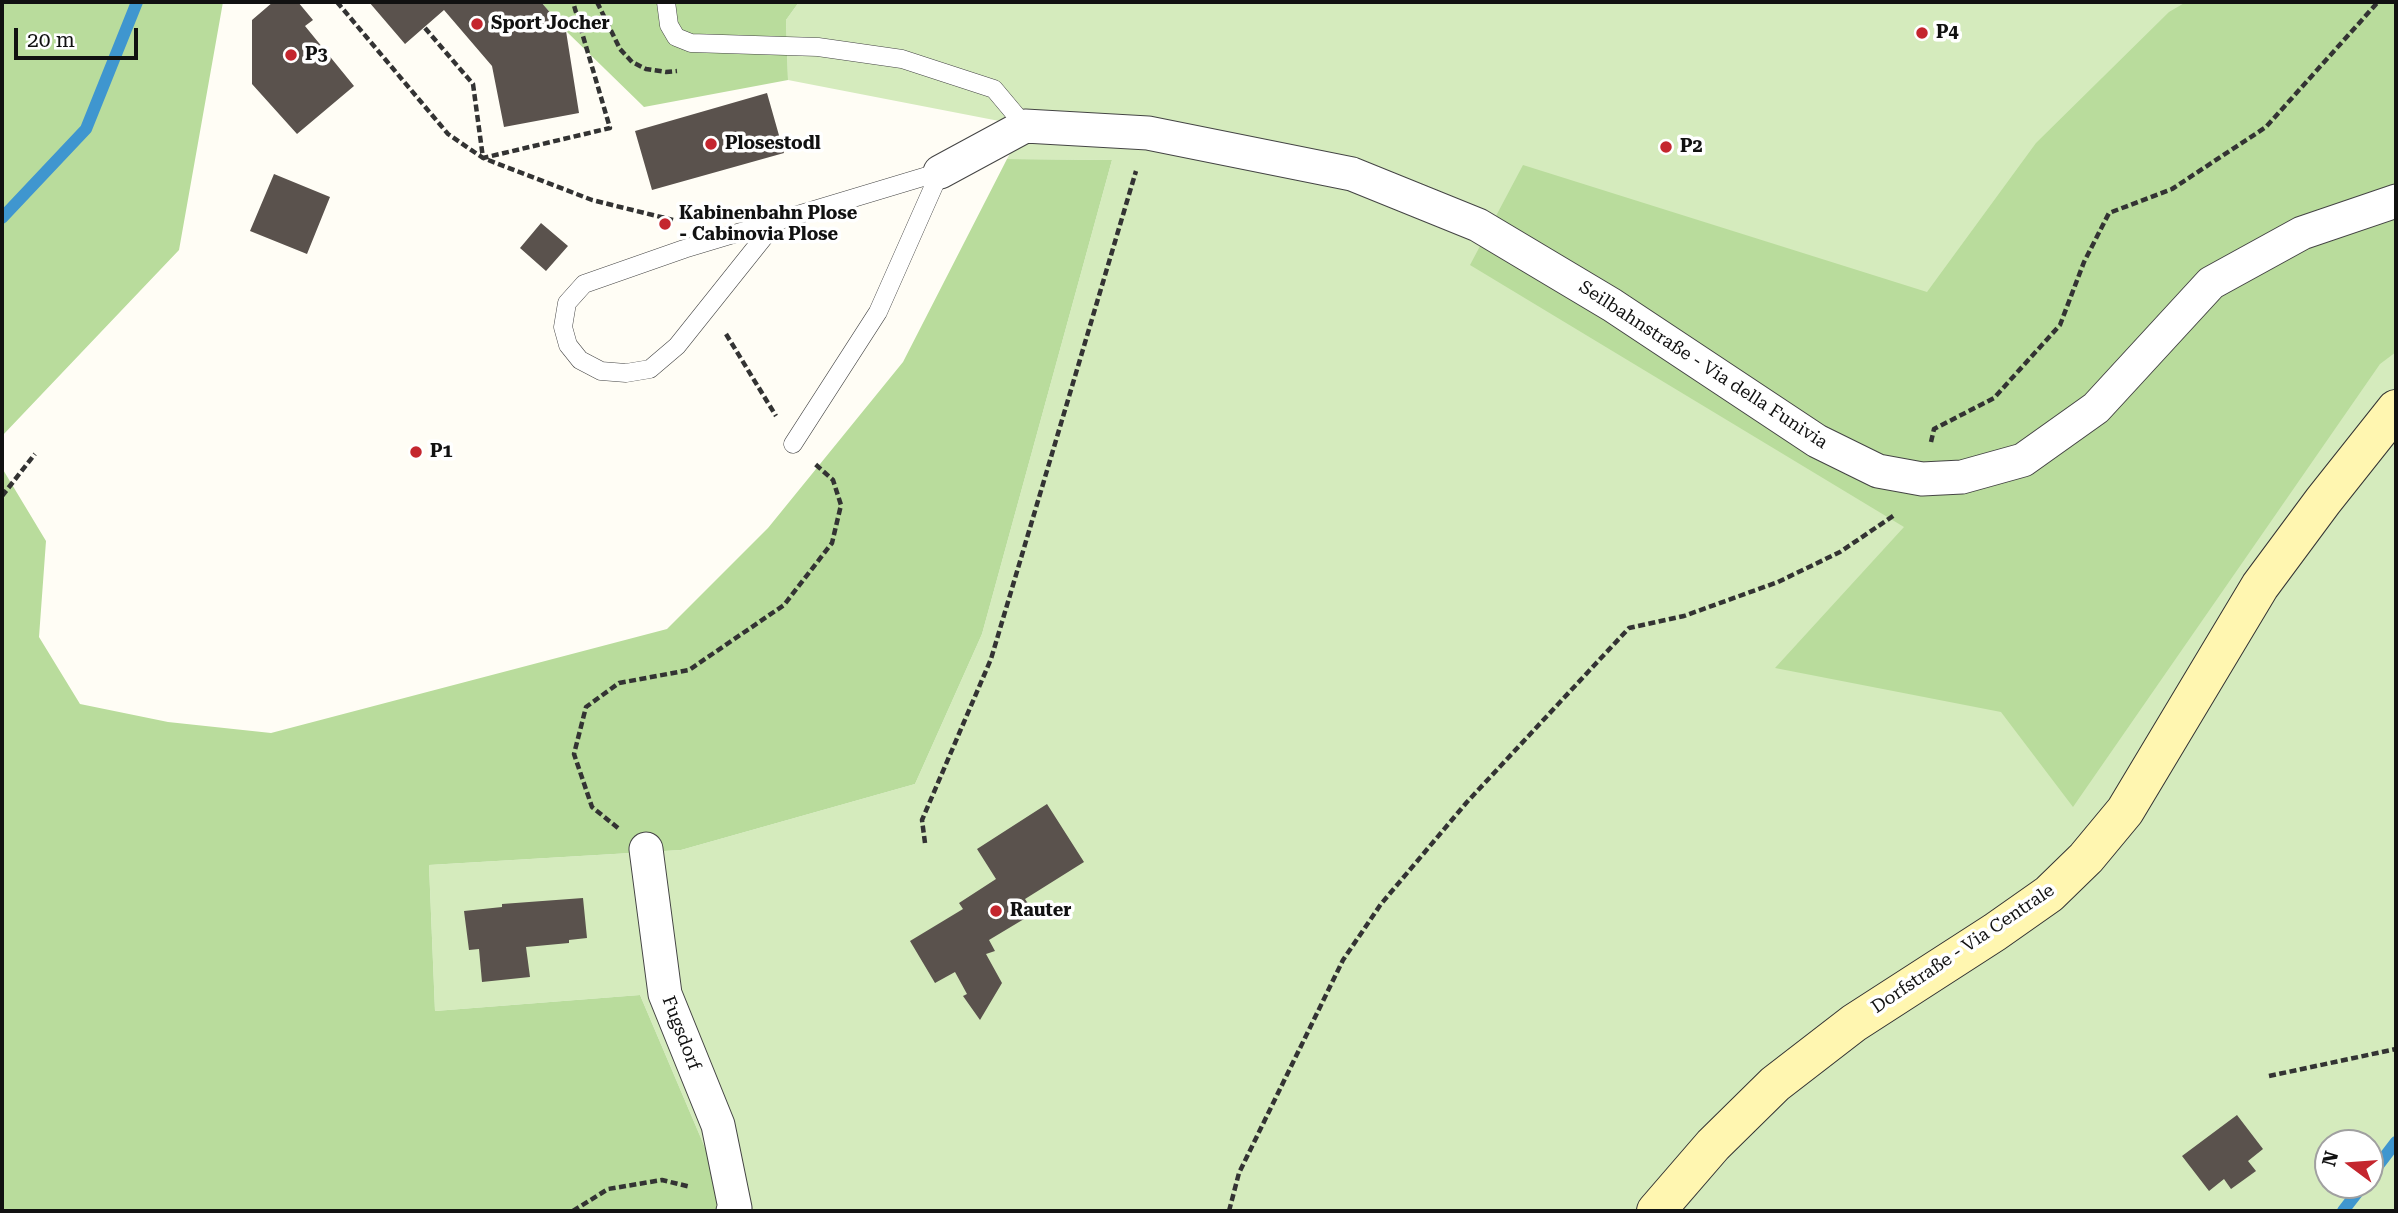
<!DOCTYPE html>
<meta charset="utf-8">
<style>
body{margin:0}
#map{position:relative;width:2398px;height:1213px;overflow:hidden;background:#fffdf5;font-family:"Roboto Serif",serif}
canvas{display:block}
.frame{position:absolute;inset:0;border:4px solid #111;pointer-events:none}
.north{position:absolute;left:2314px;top:1129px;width:70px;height:70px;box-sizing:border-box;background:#fff;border:2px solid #a0a0a0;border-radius:50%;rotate:286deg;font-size:19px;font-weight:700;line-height:28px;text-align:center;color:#111}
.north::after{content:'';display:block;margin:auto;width:24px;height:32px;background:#c4262e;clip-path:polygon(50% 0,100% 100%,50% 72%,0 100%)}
.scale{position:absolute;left:14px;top:28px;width:124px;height:32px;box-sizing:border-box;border:4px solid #111;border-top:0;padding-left:9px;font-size:21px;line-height:24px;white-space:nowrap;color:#111;-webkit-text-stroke:5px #fff;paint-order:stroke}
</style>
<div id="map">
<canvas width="2398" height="1213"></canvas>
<div class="frame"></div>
<div class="north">N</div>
<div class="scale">20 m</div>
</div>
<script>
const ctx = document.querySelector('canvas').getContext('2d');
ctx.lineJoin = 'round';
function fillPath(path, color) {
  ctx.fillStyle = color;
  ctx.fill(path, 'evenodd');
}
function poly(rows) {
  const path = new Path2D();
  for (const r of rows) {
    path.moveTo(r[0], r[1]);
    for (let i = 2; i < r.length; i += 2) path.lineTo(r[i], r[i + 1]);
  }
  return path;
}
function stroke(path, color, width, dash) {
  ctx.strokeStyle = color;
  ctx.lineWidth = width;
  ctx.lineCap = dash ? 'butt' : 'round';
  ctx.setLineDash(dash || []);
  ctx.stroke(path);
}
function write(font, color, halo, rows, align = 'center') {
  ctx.font = font + ' "Roboto Serif",serif';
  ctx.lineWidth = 7;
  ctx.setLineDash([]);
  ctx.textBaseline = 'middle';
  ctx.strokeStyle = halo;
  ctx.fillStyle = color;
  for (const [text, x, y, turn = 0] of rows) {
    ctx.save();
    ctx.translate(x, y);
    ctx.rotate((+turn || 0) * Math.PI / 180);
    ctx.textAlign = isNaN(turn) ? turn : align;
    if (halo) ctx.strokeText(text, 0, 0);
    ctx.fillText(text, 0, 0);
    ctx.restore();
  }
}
fillPath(poly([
 [799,2,2396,2,2396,1211,732,1211,640,995,435,1011,429,865,681,850,915,784,982,634,1112,160,1007,159,1025,126,788,80,786,20],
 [2328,1143,2370,1143,2370,1185,2328,1185]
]), '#d5ebbd');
fillPath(poly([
 [2,2,223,2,179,250,2,436],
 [541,2,799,2,786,20,788,80,644,107,566,31],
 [2186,2,2396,2,2396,352,2380,364,2073,807,2001,712,1775,668,1904,527,1470,265,1523,165,1927,292,2036,143,2169,12],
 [1007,159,1112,160,982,634,915,784,681,850,429,865,435,1011,640,995,732,1211,2,1211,2,468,46,541,39,637,80,704,168,722,271,733,667,629,768,528,903,362]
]), '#b9dc9c');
stroke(poly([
 [2,218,86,129,137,2],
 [2370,1176,2396,1142],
 [2343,1211,2363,1185]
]), '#3f96cf', 12);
fillPath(poly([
 [273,2,298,2,313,20,305,26,354,86,297,134,252,84,252,20],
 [369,2,541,2,566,31,579,113,504,127,492,66,444,10,405,44],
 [767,93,784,153,652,190,635,131],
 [274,174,330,197,307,254,250,231],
 [541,223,568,246,546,271,520,248],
 [1047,804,1084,862,1025,899,1034,913,989,940,995,951,986,954,1002,983,980,1020,963,996,967,994,955,972,935,983,910,941,963,909,959,903,996,879,977,849],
 [583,898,587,938,569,940,569,943,526,947,530,977,482,982,479,949,469,950,464,911,502,907,502,904],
 [2237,1115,2263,1149,2248,1161,2256,1171,2231,1189,2224,1179,2209,1191,2182,1156]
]), '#5a524d');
const lane = poly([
 [666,2,669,25,676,37,691,43,818,47,902,59,994,89,1025,126],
 [776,222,677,346,650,369,626,373,601,371,580,360,568,345,563,327,567,303,584,284,684,249,940,172],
 [793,444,878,312,940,172]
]);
const street = poly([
 [940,172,1025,126,1148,133,1352,174,1478,225,1612,305,1817,441,1878,471,1922,479,1962,477,2023,460,2096,408,2211,283,2302,233,2396,201],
 [646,849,665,994,718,1125,735,1208,733,1211]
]);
const secondary = poly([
 [1656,1211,1713,1145,1775,1084,1854,1023,1995,932,2049,894,2086,858,2125,811,2260,586,2323,501,2396,409]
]);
stroke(lane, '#444', 19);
stroke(street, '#444', 35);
stroke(secondary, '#333', 40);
stroke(poly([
 [337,2,448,134,483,158,592,200,673,220],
 [597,2,620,49,632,62,646,69,666,72,677,71],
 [425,28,473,84,483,158,610,128,573,2],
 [726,334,776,416],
 [1931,442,1934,429,1994,398,2060,325,2084,262,2109,213,2172,189,2266,127,2378,2],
 [2,496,35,454],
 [618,828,592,807,574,754,586,707,619,683,689,670,784,605,832,543,841,505,833,480,814,463],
 [925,843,922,820,991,659,1136,171],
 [2269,1076,2396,1049],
 [573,1211,608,1189,662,1180,691,1187],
 [1229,1211,1239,1173,1343,960,1381,904,1467,802,1629,628,1684,616,1778,582,1840,552,1896,514]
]), '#333', 4.5, [7, 3.5]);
stroke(lane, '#fff', 18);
stroke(street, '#fff', 33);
stroke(secondary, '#fff6b0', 38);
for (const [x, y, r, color] of [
 [477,24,7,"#c4262e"],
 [1922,33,7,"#c4262e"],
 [291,55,7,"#c4262e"],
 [711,144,7,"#c4262e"],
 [1666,147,7,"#c4262e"],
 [665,224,7,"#c4262e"],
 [416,452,7,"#c4262e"],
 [996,911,7,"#c4262e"]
]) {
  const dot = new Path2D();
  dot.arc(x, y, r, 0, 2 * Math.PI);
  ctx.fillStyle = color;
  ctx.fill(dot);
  stroke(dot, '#fff', 2.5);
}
write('bold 18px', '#111', '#fff', [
 ["Sport Jocher",491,24],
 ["P4",1936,33],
 ["P3",305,55],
 ["Plosestodl",725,144],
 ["P2",1680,147],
 ["Kabinenbahn Plose",679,214],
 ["- Cabinovia Plose",679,235],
 ["P1",430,452],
 ["Rauter",1010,911]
], 'left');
write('18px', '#111', '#fff', [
 ["Seilbahnstraße - Via della Funivia",1703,365,33],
 ["Dorfstraße - Via Centrale",1963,949,-34],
 ["Fugsdorf",681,1033,69]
]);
</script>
